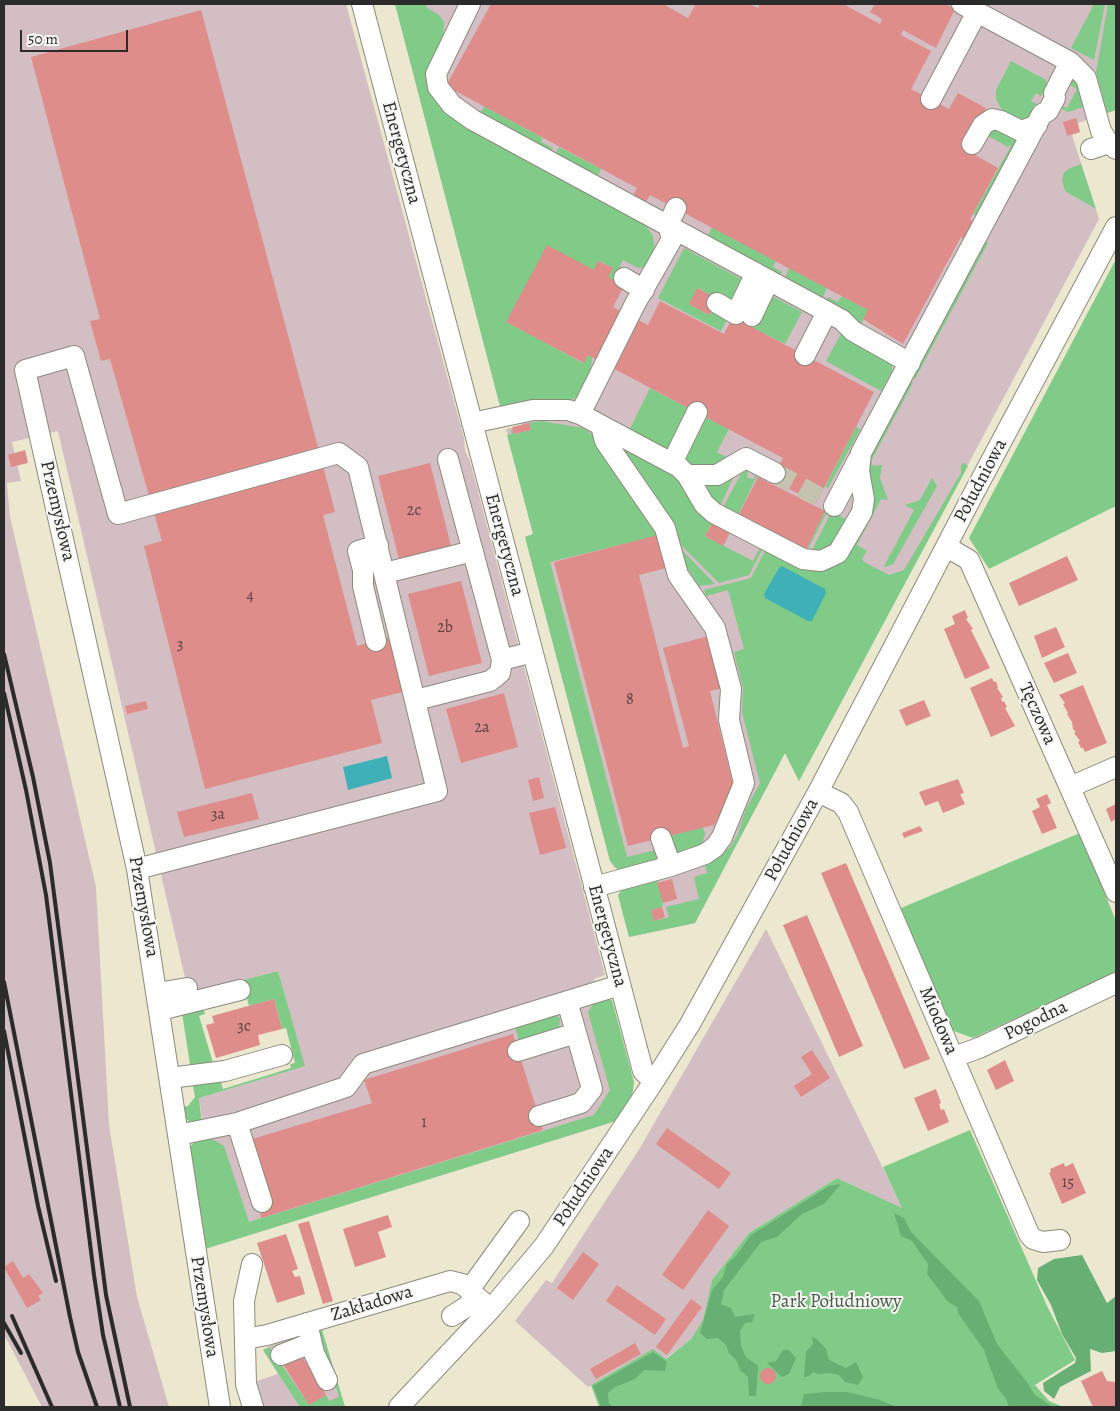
<!DOCTYPE html>
<meta charset="utf-8">
<style>
body{margin:0}
#map{position:relative;width:1120px;height:1411px;overflow:hidden;background:#ece8cf;font-family:Alegreya,serif}
canvas{display:block}
.frame{position:absolute;inset:0;border:5px solid #2b2b2b;pointer-events:none}
.scale{position:absolute;left:20px;top:30px;width:108px;height:22px;box-sizing:border-box;border:2px solid #2b2b2b;border-top:0;padding-left:6px;font-size:15px;line-height:18px;white-space:nowrap;color:#2b2b2b;-webkit-text-stroke:4px #f6f6f2;paint-order:stroke}
</style>
<div id="map">
<canvas width="1120" height="1411"></canvas>
<div class="frame"></div>
<div class="scale">50 m</div>
</div>
<script>
const ctx = document.querySelector('canvas').getContext('2d');
ctx.lineJoin = 'round';
function fillPath(path, color) {
  ctx.fillStyle = color;
  ctx.fill(path, 'evenodd');
}
function poly(rows) {
  const path = new Path2D();
  for (const r of rows) {
    if (r.length === 3) {
      path.moveTo(r[0] + r[2], r[1]);
      path.arc(r[0], r[1], r[2], 0, 2 * Math.PI);
      continue;
    }
    path.moveTo(r[0], r[1]);
    for (let i = 2; i < r.length; i += 2) path.lineTo(r[i], r[i + 1]);
  }
  return path;
}
function stroke(path, color, width, dash) {
  ctx.strokeStyle = color;
  ctx.lineWidth = width;
  ctx.lineCap = dash ? 'butt' : 'round';
  ctx.setLineDash(dash || []);
  ctx.stroke(path);
}
function write(font, color, halo, rows, align = 'center') {
  ctx.font = font + ' Alegreya,serif';
  ctx.lineWidth = 4;
  ctx.setLineDash([]);
  ctx.textBaseline = 'middle';
  ctx.strokeStyle = halo;
  ctx.fillStyle = color;
  for (const [text, x, y, turn = 0] of rows) {
    ctx.save();
    ctx.translate(x, y);
    ctx.rotate((+turn || 0) * Math.PI / 180);
    ctx.textAlign = isNaN(turn) ? turn : align;
    if (halo) ctx.strokeText(text, 0, 0);
    ctx.fillText(text, 0, 0);
    ctx.restore();
  }
}
fillPath(poly([
 [4,4,346,4,464,438,465,451,470,461,605,975,594,979,600,1003,620,1043,610,1123,221,1243,199,1098,304,1066,278,971,189,995,58,431,12,442,21,481,7,483,10,517,96,887,109,1125,137,1297,169,1407,42,1407,6,1338,4,1339],
 [395,4,1116,4,1116,110,1078,123,1080,132,1072,135,1099,219,799,781,785,753,695,923,629,937,618,895,626,884,623,872,614,867,610,861,525,537,533,534,506,429,522,425,521,421,508,407,500,406],
 [766,929,903,1209,837,1178,749,1233,712,1280,703,1321,691,1339,665,1359,653,1350,588,1387,515,1321,546,1280,552,1283,640,1148],
 [322,1330,345,1407,243,1407,251,1383,278,1374,263,1350,269,1346]
]), '#d2bec3');
fillPath(poly([
 [395,4,427,4,426,7,439,15,444,22,443,38,430,64,429,84,642,220,653,236,655,254,646,267,638,268,623,260,613,280,608,277,613,268,599,261,594,270,507,322,583,363,588,355,592,357,590,380,581,395,569,401,504,407,500,406],
 [1094,4,1105,4,1094,60,1071,48],
 [1108,4,1116,4,1116,110,1107,113,1096,72],
 [1011,61,1046,80,1047,87,1041,96,1036,93,1031,101,1037,104,1031,116,1024,123,1003,112,996,99,996,90],
 [1072,78,1076,80,1083,107,1068,112,1055,105,1056,103,1067,108,1077,89,1067,83],
 [484,106,543,138,541,142,553,148,549,156,478,117],
 [991,126,1017,140,1018,143,980,217,973,214,1011,146,1009,145,1008,147,983,133],
 [559,147,601,169,598,176,628,192,626,197,553,158],
 [1081,164,1096,209,1065,191,1062,180,1064,173,1068,169],
 [712,227,776,261,773,267,782,272,779,279,706,239],
 [983,240,988,243,915,379,910,376],
 [684,248,743,280,733,308,698,288,689,304,709,315,714,305,730,314,721,331,658,298],
 [1116,259,1116,506,989,569,969,538],
 [789,268,827,288,821,302,783,281],
 [768,294,802,312,785,344,751,327],
 [842,296,868,310,859,329,825,304,828,297,838,302],
 [842,332,892,364,892,371,881,391,826,361],
 [908,380,913,383,871,461,873,466,882,465,880,478,888,500,881,499,857,545,867,551,862,559,864,562,889,575,904,570,961,473,961,465,964,463,968,466,799,781,785,753,695,923,629,937,618,895,626,884,656,876,663,903,662,907,651,910,654,921,669,917,666,907,699,899,694,877,707,873,704,863,719,856,730,847,737,836,746,809,760,783,742,712,743,688,734,652,744,649,728,590,706,596,704,590,751,578,765,551,789,564,792,561,842,558,867,459],
 [650,388,692,410,670,452,628,433],
 [702,415,729,429,717,452,728,458,720,465,695,467,681,460],
 [541,421,583,428,591,434,593,432,660,535,550,562,627,857,660,849,662,860,618,870,610,861,525,537,533,534,507,435,512,434,510,428,514,434,531,430,529,423],
 [856,426,860,430,828,488,825,487],
 [613,440,670,469,714,520,705,536,753,561,759,549,762,550,749,575,719,583,679,543],
 [743,470,748,470,747,478,754,479,756,472,758,474,738,515,806,550,825,511,827,512,806,553,722,509],
 [736,472,719,508,701,483],
 [932,478,937,486,893,564,886,567,884,566,914,510,905,505,920,500],
 [832,511,847,520,834,547,810,554],
 [681,549,715,584,699,586,684,563],
 [703,827,705,834,702,845,676,854,666,837],
 [1080,833,1116,921,1116,972,973,1038,951,1030,901,908],
 [278,971,305,1066,199,1098,202,1124,191,1123,185,1118,181,1107,188,1106,195,1097,192,1080,220,1079,223,1089,291,1068,290,1064,295,1063,286,1028,282,1029,274,999,249,1006,243,983,179,997],
 [607,999,612,1000,634,1082,632,1097,619,1120,202,1250,189,1148,195,1141,210,1138,224,1146,249,1222,594,1115,610,1090,588,1012,595,1001],
 [203,1008,205,1014,199,1016,214,1066,191,1071,182,1013],
 [554,1012,560,1019,559,1028,519,1041,515,1027],
 [970,1130,1047,1306,1075,1360,1035,1385,1049,1401,1063,1407,599,1407,591,1385,653,1349,666,1359,691,1339,703,1320,712,1280,749,1233,837,1178,902,1208,883,1167],
 [322,1330,345,1407,300,1407,263,1350,304,1335,270,1348,309,1405,326,1395,329,1401,339,1397,320,1333,315,1332]
]), '#81cb88');
fillPath(poly([
 [841,1184,824,1204,802,1214,777,1237,761,1242,724,1290,721,1304,731,1308,735,1317,755,1314,752,1322,745,1323,740,1331,741,1346,746,1357,758,1366,756,1396,749,1396,748,1377,740,1370,737,1361,729,1353,726,1345,718,1338,707,1339,700,1333,712,1290,723,1277,727,1264,736,1256,751,1235,829,1186],
 [894,1213,904,1218,912,1233,979,1301,997,1344,1026,1381,1035,1395,1053,1407,1009,1407,1005,1397,998,1389,984,1350,958,1313,957,1307,948,1302,927,1274,928,1264,912,1241,901,1236],
 [1082,1255,1107,1303,1116,1296,1116,1351,1102,1353,1090,1349,1091,1371,1060,1387,1054,1399,1044,1391,1043,1383,1075,1363,1076,1358,1062,1334,1051,1305,1037,1280,1038,1268,1054,1259],
 [812,1337,816,1338,826,1349,829,1360,846,1368,856,1362,863,1377,858,1385,845,1382,839,1375,830,1373,818,1374,813,1372,809,1376,804,1377,806,1352,813,1344],
 [783,1350,789,1350,796,1358,789,1374,782,1377,767,1363,776,1361],
 [653,1352,667,1362,665,1371,644,1370,635,1379,615,1387,608,1393,609,1404,614,1407,601,1407,593,1386],
 [825,1392,847,1392,880,1400,897,1407,801,1406,804,1394]
]), '#68af74');
fillPath(poly([
 [782,566,825,589,826,593,812,621,808,621,765,598,764,594,779,568],
 [387,756,392,778,348,790,343,767]
]), '#3fb0b7');
fillPath(poly([
 [491,4,663,4,688,18,696,4,749,4,758,8,760,4,843,4,880,24,882,19,870,12,875,4,945,4,955,9,936,48,903,30,901,35,931,51,911,89,949,109,958,93,986,108,967,143,978,149,975,155,998,168,970,219,974,222,964,239,961,237,903,344,863,319,868,310,650,195,645,204,632,197,637,188,446,86],
 [201,10,331,496,335,512,323,515,357,646,392,636,406,691,371,700,382,743,205,789,144,546,162,541,110,359,101,361,90,321,100,319,31,57],
 [1076,118,1080,132,1067,136,1063,122],
 [547,245,594,270,598,261,613,268,608,277,624,286,613,307,648,325,660,301,724,334,733,317,874,392,816,503,772,480,783,458,588,355,584,363,506,322],
 [697,288,718,299,709,315,689,304],
 [529,423,531,430,513,434,512,427],
 [25,450,28,463,11,467,8,455],
 [430,463,451,546,399,559,378,476],
 [758,477,825,511,806,550,738,516],
 [714,520,732,529,723,546,705,536],
 [658,535,666,568,639,575,683,748,689,746,663,648,709,636,723,688,710,691,734,789,714,825,628,846,554,562],
 [1067,556,1078,580,1019,606,1009,583],
 [461,581,482,663,429,676,408,594],
 [965,610,968,618,966,619,973,629,971,630,990,668,965,679,944,629,955,624,952,616],
 [1056,627,1065,647,1042,658,1034,636],
 [1068,653,1077,673,1054,683,1044,663],
 [992,678,994,682,996,681,998,688,997,688,1003,697,1001,698,1002,702,1004,701,1007,707,1005,708,1015,726,991,737,970,688],
 [1083,685,1107,743,1085,752,1083,748,1081,748,1078,742,1080,741,1074,733,1076,732,1073,729,1072,722,1067,714,1068,713,1063,704,1065,703,1059,695],
 [504,693,518,747,461,763,446,709],
 [924,700,931,716,906,726,899,710],
 [146,701,148,709,127,714,125,706],
 [539,777,544,798,533,801,528,780],
 [958,779,964,793,960,794,965,804,943,813,938,801,925,806,919,792],
 [252,793,259,819,184,837,177,812],
 [1047,794,1051,803,1047,805,1057,828,1042,834,1032,811,1040,807,1036,799],
 [1116,804,1116,819,1111,822,1106,809],
 [555,807,566,848,540,855,529,813],
 [920,826,923,831,904,838,902,833],
 [846,863,930,1059,904,1069,821,873],
 [672,879,677,899,663,903,657,883],
 [662,907,665,917,654,921,651,910],
 [807,915,863,1046,839,1057,783,925],
 [274,999,282,1029,258,1035,260,1045,216,1058,206,1025,214,1023,212,1016],
 [513,1034,543,1130,261,1218,249,1140,372,1103,364,1080],
 [812,1050,830,1078,801,1097,794,1086,812,1074,801,1057],
 [1005,1060,1014,1081,996,1090,987,1070],
 [936,1089,941,1103,939,1104,941,1110,944,1109,949,1122,928,1131,914,1098],
 [667,1128,731,1173,719,1189,656,1144],
 [1064,1163,1065,1167,1073,1163,1086,1193,1062,1204,1049,1173,1051,1172,1050,1169],
 [708,1210,729,1226,683,1290,662,1275],
 [388,1215,392,1227,378,1232,386,1257,355,1267,343,1229],
 [309,1221,333,1301,323,1304,298,1224],
 [286,1234,298,1269,292,1271,295,1277,300,1276,305,1294,277,1303,257,1243],
 [583,1252,599,1264,573,1300,557,1288],
 [13,1261,23,1278,29,1274,43,1293,38,1296,41,1300,27,1308,4,1267],
 [617,1285,666,1319,655,1335,606,1301],
 [691,1299,702,1307,667,1355,656,1347],
 [635,1343,641,1354,596,1379,590,1369],
 [300,1353,326,1395,309,1405,283,1364],
 [768,1376,8],
 [1102,1371,1107,1381,1115,1382,1116,1386,1116,1407,1093,1407,1081,1381]
]), '#de8d8b');
stroke(poly([
 [775,473,819,497]
]), '#c5c2ae', 20, [20, 10]);
const minor = poly([
 [362,4,643,1071,654,1081],
 [470,4,436,74,438,87,452,105,473,120,820,308,842,320,853,331,910,363],
 [1070,62,1086,78,1101,131,1109,143,1116,149],
 [931,99,977,12],
 [972,144,983,125,992,119,1001,121,1021,131,1037,125],
 [1091,149,1109,143],
 [624,278,644,290],
 [717,303,736,314,756,273],
 [752,316,769,280],
 [805,355,827,312],
 [580,414,635,304,672,239,668,225,676,208],
 [472,423,533,410,568,410,580,414,679,467,687,475,704,504,714,513,803,559,821,561,838,553,862,512,864,499,859,471,861,453,1042,114,1048,111,1055,98,1054,93,1070,62,962,4],
 [448,459,502,660],
 [672,463,697,412],
 [687,475,717,475,746,458,775,473],
 [834,506,858,460],
 [947,547,969,560,1116,892],
 [385,573,473,551],
 [376,641,363,586,363,570,358,551,378,545],
 [416,700,490,681,500,673,502,660,532,652],
 [1070,787,1116,767],
 [818,792,841,803,848,812,1029,1234,1033,1239,1043,1242,1060,1240],
 [661,838,671,866],
 [137,869,437,791,358,467,339,453,118,514,74,356,25,370,137,869,220,1407],
 [594,887,671,866,705,854,715,847,722,837,744,783,729,720,731,689,715,628,678,575,665,528,605,441,601,426],
 [157,993,187,988],
 [160,1010,240,990],
 [518,1051,576,1033],
 [954,1057,979,1048,1116,983],
 [170,1078,225,1071,282,1055],
 [539,1116,581,1103,592,1089,567,1001],
 [237,1123,262,1202],
 [178,1135,237,1123,346,1087,363,1064,620,985],
 [252,1264,244,1301,246,1384,253,1407],
 [469,1290,519,1221],
 [452,1316,466,1307,477,1297],
 [307,1323,314,1353,327,1380],
 [245,1339,267,1335,450,1281,462,1284,491,1309],
 [281,1355,311,1343],
 [399,1407,491,1309,544,1246,654,1081,690,1024,818,792,976,489,1116,227]
]);
stroke(minor, '#8c8a7d', 22);
stroke(minor, '#fff', 20);
stroke(poly([
 [4,654,33,777,50,863,106,1295,130,1407],
 [4,693,26,790,46,895,94,1275,103,1335,120,1407],
 [4,982,70,1317,78,1352,97,1407],
 [4,1031,38,1206,56,1281],
 [12,1316,52,1407],
 [4,1323,21,1353]
]), '#2b2b2b', 4);
write('16px', '#584443', null, [
 ["2c",414,511],
 ["4",250,596],
 ["2b",445,628],
 ["3",180,645],
 ["8",630,700],
 ["2a",482,728],
 ["3a",218,815],
 ["3c",244,1027],
 ["1",424,1123],
 ["15",1068,1183]
]);
write('19px', '#2b2b2b', '#f6f6f2', [
 ["Energetyczna",401,153,75],
 ["Południowa",981,481,-62],
 ["Przemysłowa",57,511,77],
 ["Energetyczna",504,545,75],
 ["Tęczowa",1037,714,66],
 ["Południowa",792,840,-61],
 ["Przemysłowa",143,907,80],
 ["Energetyczna",607,936,75],
 ["Miodowa",938,1021,67],
 ["Pogodna",1036,1021,-26],
 ["Południowa",584,1187,-56],
 ["Zakładowa",372,1304,-17],
 ["Przemysłowa",204,1307,81]
]);
write('19px', '#455b47', '#f6f6f2', [
 ["Park Południowy",836,1302]
]);
</script>
